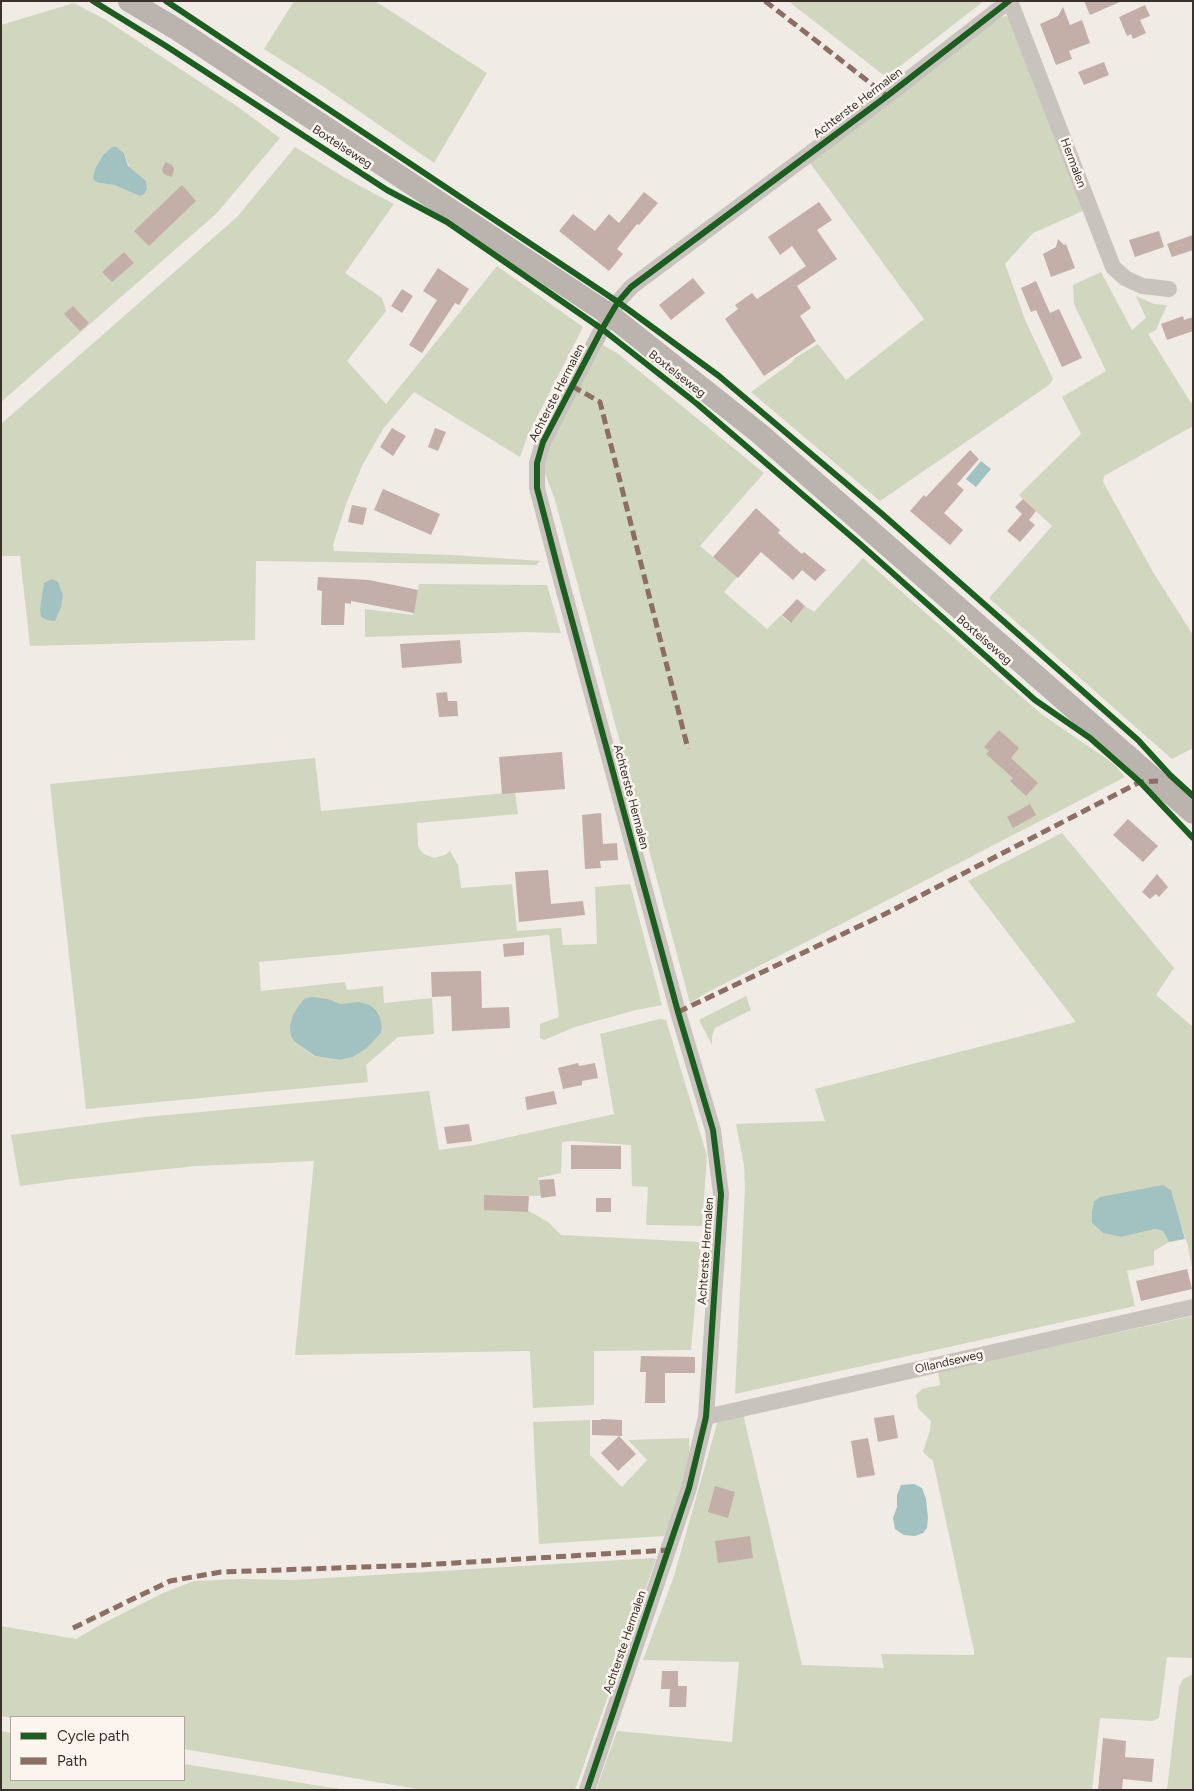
<!DOCTYPE html>
<style>
body{margin:0}
#map{position:relative;width:1194px;height:1791px;overflow:hidden;background:#f0ebe5;font-family:Figtree,sans-serif}
canvas{display:block}
.frame{position:absolute;inset:0;border:2px solid #3b302b;pointer-events:none}
.legend{position:absolute;left:10px;top:1716px;width:175px;height:65px;box-sizing:border-box;background:#fbf5ee;border:1px solid #aea6a0;margin:0;padding:6px 9px;list-style:none;font-size:15px;color:#3b302b}
.legend li{display:flex;align-items:center;gap:10px;height:25px}
.legend b{width:25px;border:1px solid #aea6a0}
</style>
<div id="map">
<canvas width="1194" height="1791"></canvas>
<div class="frame"></div>
<ul class="legend">
<li><b style="height:6px;background:#1b5e20"></b>Cycle path</li>
<li><b style="height:6px;background:#8d6e63"></b>Path</li>
</ul>
</div>
<script>
const ctx = document.querySelector('canvas').getContext('2d');
ctx.lineJoin = 'round';
function fillPath(path, color) {
  ctx.fillStyle = color;
  ctx.fill(path, 'evenodd');
}
function poly(rows) {
  const path = new Path2D();
  for (const r of rows) {
    path.moveTo(r[0], r[1]);
    for (let i = 2; i < r.length; i += 2) path.lineTo(r[i], r[i + 1]);
  }
  return path;
}
function stroke(path, color, width, dash) {
  ctx.strokeStyle = color;
  ctx.lineWidth = width;
  ctx.lineCap = dash ? 'butt' : 'round';
  ctx.setLineDash(dash || []);
  ctx.stroke(path);
}
function write(font, color, halo, rows, align = 'center') {
  ctx.font = font + ' Figtree,sans-serif';
  ctx.lineWidth = 5;
  ctx.setLineDash([]);
  ctx.textBaseline = 'middle';
  ctx.strokeStyle = halo;
  ctx.fillStyle = color;
  for (const [text, x, y, turn = 0] of rows) {
    ctx.save();
    ctx.translate(x, y);
    ctx.rotate((+turn || 0) * Math.PI / 180);
    ctx.textAlign = isNaN(turn) ? turn : align;
    if (halo) ctx.strokeText(text, 0, 0);
    ctx.fillText(text, 0, 0);
    ctx.restore();
  }
}
fillPath(poly([
 [294,1,375,1,487,73,434,163,324,87,264,49],
 [788,1,984,1,886,77],
 [74,3,106,20,238,107,280,138,217,213,1,402,1,25],
 [112,147,124,153,140,196,114,185,100,183,96,167,103,155],
 [1006,16,1011,20,1083,211,1033,233,1005,264,1026,322,1053,379,1049,385,880,501,751,392,791,363,795,358,818,344,846,380,924,319,810,163,1001,17],
 [295,147,347,179,394,204,345,273,382,298,386,311,347,361,386,404,497,266,583,327,528,435,520,457,414,392,383,429,362,466,346,504,333,545,334,551,453,555,540,561,536,565,256,561,255,640,30,646,20,556,1,556,1,424,237,217],
 [1101,272,1132,330,1146,318,1136,296,1154,304,1167,305,1156,330,1148,334,1191,403,1193,402,1193,426,1104,476,1103,482,1153,572,1193,635,1193,748,1172,759,989,598,1052,526,1019,495,1081,434,1062,397,1106,371,1074,304,1073,285],
 [603,345,617,353,764,473,700,546,737,577,724,592,767,629,781,615,790,623,805,606,814,612,863,558,1040,713,1114,764,1125,777,849,920,708,992,690,1003,555,500,543,468,543,456],
 [419,584,547,585,561,633,527,632,365,637,365,609,413,615],
 [315,758,321,811,515,792,518,814,417,823,418,845,420,850,424,854,434,858,445,855,450,851,458,865,461,888,512,884,517,931,561,928,563,945,597,944,595,887,630,884,662,1005,636,1010,575,1027,544,1040,540,1038,540,1024,559,1017,549,935,259,962,261,991,345,982,347,990,383,986,384,1003,432,998,434,1034,398,1037,366,1065,368,1082,86,1109,50,784],
 [328,999,341,1004,370,1005,376,1010,380,1017,382,1027,381,1033,367,1048,353,1057,340,1060,314,1056,307,1051,295,1042],
 [1062,833,1174,968,1156,995,1193,1027,1193,1273,1188,1246,1169,1188,1100,1197,1094,1201,1092,1211,1092,1223,1103,1233,1121,1237,1155,1229,1163,1231,1169,1242,1154,1251,1154,1265,1127,1271,1135,1306,735,1394,745,1188,744,1165,736,1124,825,1121,815,1089,1076,1022,968,881],
 [746,996,751,1010,715,1028,712,1036,712,1045,699,1020],
 [660,1019,666,1020,707,1156,702,1226,646,1225,648,1187,632,1186,631,1145,573,1141,562,1142,561,1173,538,1178,541,1196,486,1195,486,1209,527,1210,548,1222,561,1235,701,1242,691,1350,594,1351,594,1405,533,1408,530,1351,295,1355,314,1161,196,1166,72,1179,20,1186,11,1135,146,1117,429,1091,439,1150,474,1145,614,1114,600,1034],
 [1193,1316,1193,1658,1167,1657,1159,1718,1153,1721,1100,1718,1092,1790,596,1790,617,1731,732,1742,739,1662,643,1660,674,1576,718,1420,743,1414,802,1665,884,1668,881,1654,974,1655,974,1651,933,1461,923,1452,930,1430,931,1421,918,1408,916,1395,922,1389,940,1385,938,1372],
 [590,1420,590,1455,622,1487,647,1460,628,1440,689,1438,690,1457,681,1494,664,1536,539,1544,533,1422],
 [653,1558,656,1559,575,1790,423,1790,184,1749,184,1717,11,1718,1,1716,1,1626,76,1639,98,1626,163,1593,194,1581,239,1579,294,1580],
 [1193,1674,1193,1790,1167,1790,1179,1687,1183,1679],
 [1,1731,11,1733,11,1780,184,1780,184,1764,346,1790,1,1790]
]), '#d1d6bf');
fillPath(poly([
 [112,147,116,147,124,153,128,166,146,181,147,189,144,194,140,196,114,185,100,183,95,181,93,178,96,167,103,155],
 [981,461,991,469,976,487,966,479],
 [52,579,58,582,63,595,61,607,55,621,47,620,41,617,40,609,44,583],
 [311,997,328,999,341,1004,359,1002,370,1005,376,1010,380,1017,382,1027,381,1033,367,1048,353,1057,340,1060,315,1056,295,1042,291,1036,290,1026,293,1015,298,1007,304,999],
 [1163,1185,1171,1190,1185,1239,1169,1242,1163,1231,1155,1229,1121,1237,1103,1233,1092,1223,1092,1211,1094,1201,1100,1197],
 [914,1484,922,1488,926,1499,928,1518,927,1528,923,1533,915,1536,904,1535,895,1529,893,1518,897,1507,897,1495,901,1485]
]), '#a1c2c1');
fillPath(poly([
 [1084,1,1122,1,1090,15],
 [1145,5,1150,16,1140,20,1146,33,1133,39,1131,34,1127,36,1119,17],
 [1063,7,1070,25,1082,20,1090,43,1069,51,1072,59,1056,65,1040,24,1058,16],
 [1104,62,1109,75,1084,85,1078,72],
 [165,162,172,165,174,169,172,177,164,174,162,170],
 [182,185,196,201,149,246,134,231],
 [644,192,658,203,639,225,637,224,617,249,623,254,609,271,559,231,573,214,595,231,609,214,619,223],
 [819,202,832,220,817,230,837,259,797,286,811,308,800,316,816,341,764,376,725,319,738,309,735,305,752,293,757,299,806,266,792,246,780,255,768,237],
 [1159,231,1164,247,1135,257,1129,240],
 [1193,235,1193,250,1172,257,1167,244],
 [1058,239,1064,245,1066,244,1075,268,1051,277,1043,254,1056,247],
 [124,252,134,263,112,282,102,272],
 [438,268,469,289,459,305,455,303,422,353,409,345,437,300,423,291],
 [693,278,705,293,671,320,659,305],
 [1036,281,1050,313,1059,309,1082,358,1062,367,1036,310,1031,312,1021,288],
 [402,289,413,296,402,313,391,306],
 [73,306,89,323,80,331,64,314],
 [1183,316,1184,320,1193,317,1193,331,1167,340,1161,324],
 [392,428,406,436,393,456,380,447],
 [435,428,446,432,438,451,428,447],
 [970,450,979,459,957,484,964,490,944,513,963,530,950,545,910,511,924,495,926,497],
 [383,489,440,514,431,535,374,510],
 [1023,499,1036,511,1029,520,1035,525,1020,542,1007,531,1022,514,1027,519,1015,507],
 [352,505,367,508,363,525,348,522],
 [756,508,780,530,778,533,802,554,804,552,826,570,815,581,802,570,793,580,761,552,738,578,713,557],
 [318,577,369,580,418,590,414,613,351,601,351,604,345,603,344,625,321,625,322,591,317,590],
 [797,599,805,606,791,623,782,615],
 [460,640,462,663,402,668,400,644],
 [447,692,448,701,457,701,458,716,439,717,436,693],
 [999,730,1019,748,1011,758,1038,783,1026,796,1010,781,1013,778,986,754,989,751,984,747],
 [562,752,565,789,502,794,499,757],
 [1030,804,1036,815,1013,828,1007,817],
 [601,813,603,844,617,843,618,860,600,861,601,868,585,869,582,815],
 [1128,819,1158,846,1143,862,1113,835],
 [548,870,551,904,583,901,585,915,519,922,515,872],
 [1157,874,1168,887,1159,897,1156,894,1150,899,1142,892],
 [524,942,524,955,504,957,503,944],
 [481,971,482,1008,509,1007,510,1028,452,1031,451,996,432,997,431,972],
 [578,1063,579,1066,595,1063,598,1078,582,1081,582,1085,563,1089,558,1068],
 [554,1091,557,1104,527,1110,525,1097],
 [469,1124,472,1141,447,1144,444,1127],
 [571,1145,621,1146,621,1169,571,1169],
 [554,1179,556,1196,541,1198,539,1180],
 [484,1195,529,1196,528,1212,484,1210],
 [596,1198,611,1198,611,1212,596,1212],
 [1187,1269,1192,1289,1141,1301,1136,1281],
 [641,1356,695,1357,695,1373,665,1373,665,1403,645,1403,646,1372,640,1372],
 [894,1415,898,1438,878,1442,874,1418],
 [601,1419,622,1420,622,1436,592,1435,592,1420,601,1420],
 [619,1436,636,1454,618,1471,601,1453],
 [868,1438,875,1475,857,1478,851,1441],
 [715,1486,735,1492,728,1518,708,1512],
 [750,1536,753,1558,718,1563,715,1541],
 [662,1671,678,1671,678,1686,687,1686,686,1707,669,1707,670,1689,661,1689],
 [1103,1738,1126,1741,1125,1757,1154,1759,1152,1782,1123,1779,1122,1790,1098,1790]
]), '#c3afa7');
stroke(poly([
 [1010,1,1113,267,1125,278,1142,286,1169,289],
 [706,1417,1193,1307],
 [587,1790,689,1488,706,1417,721,1194,713,1130,678,1012,561,580,537,488,537,463,543,442,602,329,618,302,631,287,887,96,1009,1]
]), '#c9c3be', 16);
stroke(poly([
 [129,1,178,30,610,315,759,433,1193,813]
]), '#bab3ae', 22);
stroke(poly([
 [765,1,887,96],
 [572,386,600,402,688,749],
 [678,1012,885,914,1140,782,1158,781],
 [73,1628,170,1581,221,1572,421,1565,669,1550]
]), '#8d6e63', 5, [10, 5]);
stroke(poly([
 [93,1,166,46,387,190,447,222,602,329,696,403,860,544,1035,700,1090,738,1140,782,1193,838],
 [166,1,618,302,719,376,881,513,1138,740,1170,775,1193,796],
 [587,1790,689,1488,706,1417,721,1194,713,1130,678,1012,561,580,537,488,537,463,543,442,602,329,618,302,631,287,887,96,1009,1]
]), '#1b5e20', 6);
write('12px', '#3b302b', '#fbf5ee', [
 ["Achterste Hermalen",858,103,-37],
 ["Boxtelseweg",342,147,33],
 ["Hermalen",1073,163,69],
 ["Boxtelseweg",677,374,38],
 ["Achterste Hermalen",557,393,-63],
 ["Boxtelseweg",984,640,41],
 ["Achterste Hermalen",631,797,75],
 ["Achterste Hermalen",706,1251,-86],
 ["Ollandseweg",949,1362,-13],
 ["Achterste Hermalen",625,1642,-71]
]);
</script>
